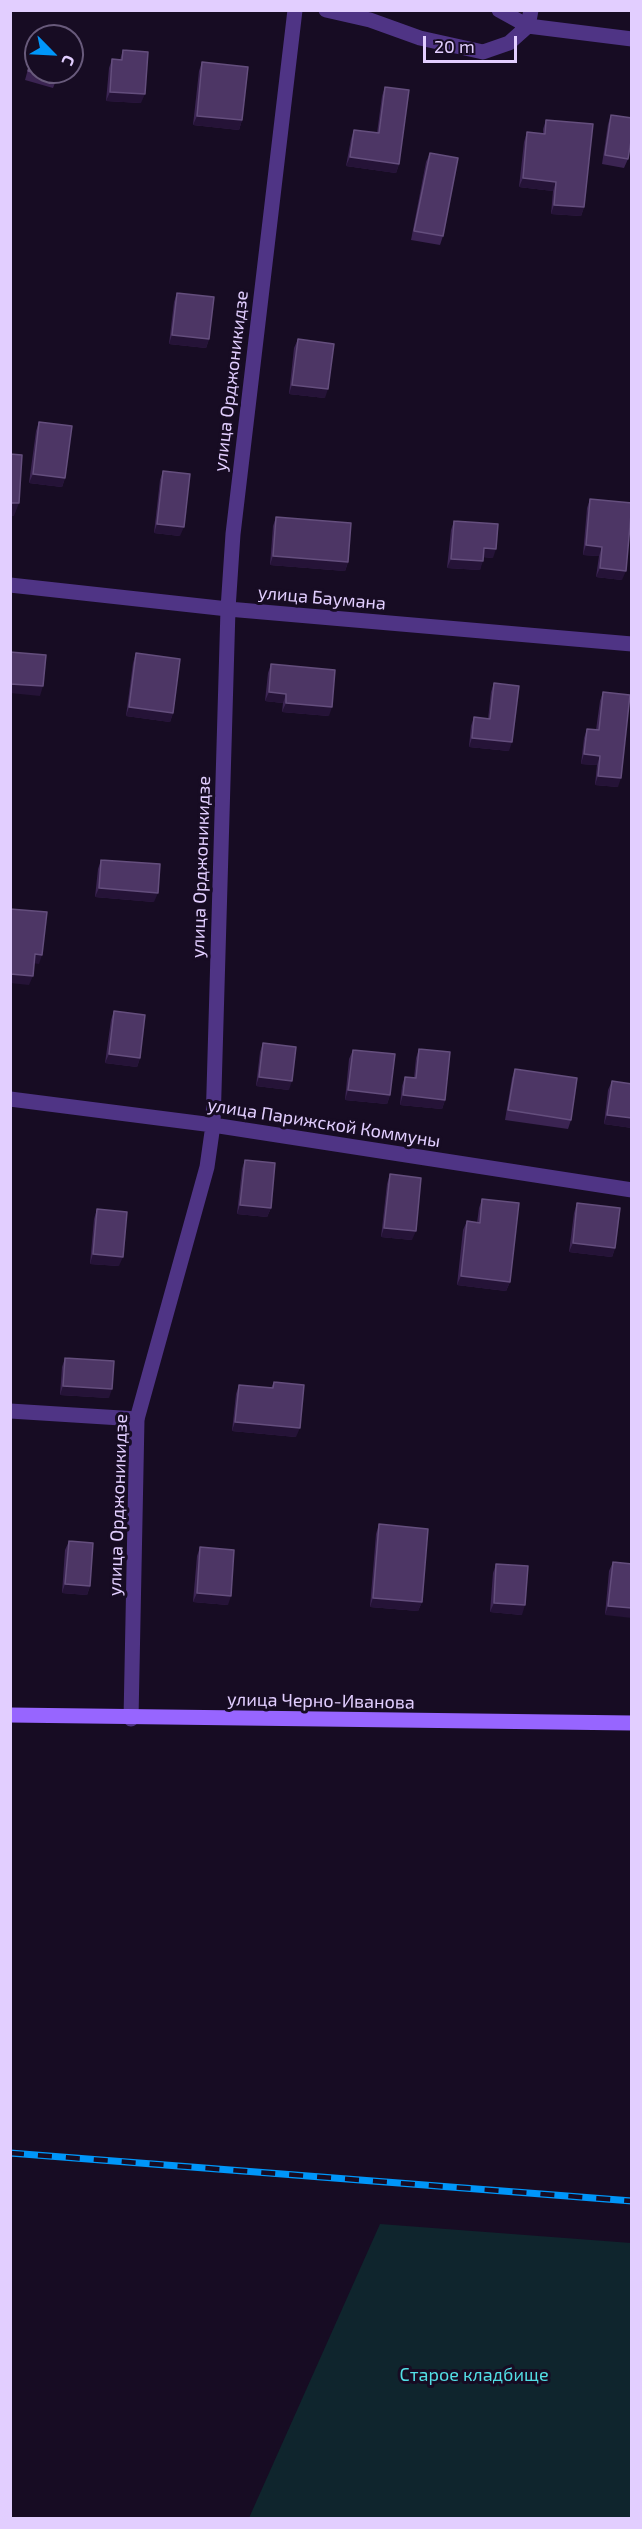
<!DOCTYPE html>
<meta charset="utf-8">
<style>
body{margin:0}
#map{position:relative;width:642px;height:2529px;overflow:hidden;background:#170c23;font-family:"Exo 2",sans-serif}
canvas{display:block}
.frame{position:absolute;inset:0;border:12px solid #e2ceff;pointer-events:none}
.north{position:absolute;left:24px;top:24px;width:60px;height:60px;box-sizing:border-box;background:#170c23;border:2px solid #685a7b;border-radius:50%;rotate:114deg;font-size:16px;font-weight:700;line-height:24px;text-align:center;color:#e2ceff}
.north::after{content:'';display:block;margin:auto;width:21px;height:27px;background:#0096f9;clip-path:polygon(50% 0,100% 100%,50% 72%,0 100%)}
.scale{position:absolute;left:423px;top:36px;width:94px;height:27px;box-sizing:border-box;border:3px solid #e2ceff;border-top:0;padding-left:8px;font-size:18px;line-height:21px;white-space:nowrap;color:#e2ceff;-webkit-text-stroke:4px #170c23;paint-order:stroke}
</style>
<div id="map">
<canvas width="642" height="2529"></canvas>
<div class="frame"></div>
<div class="north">С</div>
<div class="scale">20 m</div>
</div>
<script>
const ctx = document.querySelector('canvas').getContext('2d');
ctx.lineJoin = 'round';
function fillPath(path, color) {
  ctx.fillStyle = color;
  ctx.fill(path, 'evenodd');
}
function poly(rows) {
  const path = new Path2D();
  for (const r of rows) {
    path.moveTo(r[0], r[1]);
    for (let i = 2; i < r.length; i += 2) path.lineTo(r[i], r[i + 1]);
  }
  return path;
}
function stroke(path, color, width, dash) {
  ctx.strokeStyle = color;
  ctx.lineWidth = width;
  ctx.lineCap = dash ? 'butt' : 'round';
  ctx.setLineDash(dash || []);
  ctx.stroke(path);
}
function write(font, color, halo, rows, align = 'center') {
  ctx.font = font + ' "Exo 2",sans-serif';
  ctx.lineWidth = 6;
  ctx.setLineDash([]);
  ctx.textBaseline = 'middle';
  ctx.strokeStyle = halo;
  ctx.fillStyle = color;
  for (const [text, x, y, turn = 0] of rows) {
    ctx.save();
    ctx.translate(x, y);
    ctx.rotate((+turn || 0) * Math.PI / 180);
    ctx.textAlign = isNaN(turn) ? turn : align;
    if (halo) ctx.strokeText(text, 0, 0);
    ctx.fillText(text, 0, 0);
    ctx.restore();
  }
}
fillPath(poly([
 [380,2224,631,2243,631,2518,249,2518]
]), '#0f252d');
stroke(poly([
 [10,1411,137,1419]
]), '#4f3485', 15);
stroke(poly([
 [326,10,370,20,420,38,483,52,509,43,528,26,632,39],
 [499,10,528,26,531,10],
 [10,585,228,609,632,644],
 [10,1099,213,1125,632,1190],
 [131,1719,137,1419,207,1167,213,1125,228,609,233,534,295,10]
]), '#4f3485', 15);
stroke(poly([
 [10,1715,632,1723]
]), '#9765ff', 15);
const rail = poly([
 [10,2153,632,2201]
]);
stroke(rail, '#0096f9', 7);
stroke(rail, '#170c23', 4.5, [14]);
fillPath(poly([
 [36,40,36,72,57,78,53,88,25,80],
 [123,50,141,103,106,101,109,68,112,59,120,60],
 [202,62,242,120,239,130,193,125,199,71],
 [385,87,399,164,396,173,346,166,351,139,354,130,377,133,382,96],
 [611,115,628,159,624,168,602,164,608,124],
 [546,120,584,207,581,216,551,214,553,191,519,187,524,142,527,132,543,134,543,129],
 [430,153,443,236,440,245,411,240,426,162],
 [177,293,209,339,206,348,169,344,174,302],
 [298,339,325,398,289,394,294,348],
 [39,422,65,478,62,487,29,483,36,431],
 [163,471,180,536,154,533,160,480],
 [590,499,622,580,596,577,599,556,583,555,587,508],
 [276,517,348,562,345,571,270,565,273,526],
 [454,521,493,558,483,557,480,570,447,568,451,530],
 [136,653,173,713,170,722,126,716,133,663],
 [271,664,329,716,282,712,283,703,265,701,268,673],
 [494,683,509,751,469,747,471,726,474,717,488,719,491,692],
 [603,692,618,787,595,785,597,765,581,764,584,738,587,729,596,730,600,701],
 [101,860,154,902,95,897,98,869],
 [114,1011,140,1058,137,1067,105,1063,111,1020],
 [263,1043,289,1090,256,1086,260,1052],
 [419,1049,445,1100,442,1109,400,1105,402,1086,405,1077,414,1078,416,1058],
 [353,1050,390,1095,387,1104,345,1100,349,1059],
 [515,1069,571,1120,568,1129,505,1120,512,1078],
 [612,1081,632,1084,632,1128,604,1124,608,1090],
 [245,1160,271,1208,267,1217,237,1214,242,1169],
 [390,1174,412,1240,381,1237,387,1184],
 [482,1199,510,1282,506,1291,457,1285,463,1230,467,1221,477,1223,479,1208],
 [577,1203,615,1248,612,1257,569,1252,574,1213],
 [97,1209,119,1266,90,1264,94,1219],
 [65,1358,109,1398,60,1395,62,1367],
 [274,1382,296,1437,232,1431,236,1394,239,1385,271,1388],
 [379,1524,422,1602,418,1611,370,1607,376,1534],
 [69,1541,90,1586,87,1595,62,1593,65,1550],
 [200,1547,228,1605,193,1602,197,1556],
 [613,1562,632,1564,605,1615,609,1571],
 [496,1564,522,1615,490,1612,493,1573]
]), '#3b2452');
fillPath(poly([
 [110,92,145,94,141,103,106,101],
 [197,116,242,120,239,130,193,125],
 [350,157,399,164,396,173,346,166],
 [523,178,556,182,553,191,519,187],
 [554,205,584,207,581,216,551,214],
 [172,335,209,339,206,348,169,344],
 [292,385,328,389,325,398,289,394],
 [33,474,65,478,62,487,29,483],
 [10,503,19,503,14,516,10,516],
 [157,524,184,527,180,536,154,533],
 [586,545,602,547,599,556,583,555],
 [484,548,496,549,493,558,481,557],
 [273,556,348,562,345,571,270,565],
 [451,559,483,561,480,570,447,568],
 [600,568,626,571,622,580,596,577],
 [10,684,43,686,40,696,10,693],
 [269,692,286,694,283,703,265,701],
 [286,703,332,707,329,716,282,712],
 [129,707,173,713,170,722,126,716],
 [472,738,512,742,509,751,469,747],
 [584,754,600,756,597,765,581,764],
 [598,776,621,778,618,787,595,785],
 [99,888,158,893,154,902,95,897],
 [35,954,42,955,39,964,32,963],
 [10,974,33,976,29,985,10,983],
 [109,1054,140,1058,137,1067,105,1063],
 [259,1077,292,1081,289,1090,256,1086],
 [348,1090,390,1095,387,1104,345,1100],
 [403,1095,445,1100,442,1109,400,1105],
 [607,1115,632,1118,632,1128,604,1124],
 [240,1205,271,1208,267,1217,237,1214],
 [384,1228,416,1231,412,1240,381,1237],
 [573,1243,615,1248,612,1257,569,1252],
 [93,1254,123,1257,119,1266,90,1264],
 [461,1276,510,1282,506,1291,457,1285],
 [63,1386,112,1389,109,1398,60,1395],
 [235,1422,300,1428,296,1437,232,1431],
 [65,1584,90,1586,87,1595,62,1593],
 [197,1593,231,1596,228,1605,193,1602],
 [373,1598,422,1602,418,1611,370,1607],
 [494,1603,525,1605,522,1615,490,1612],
 [608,1606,632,1608,632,1618,605,1615]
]), '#251337');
const building = poly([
 [40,30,60,36,38,36,40,30],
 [36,43,36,72,58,72,57,78,28,71,36,43],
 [123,50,148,52,145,94,110,92,112,59,122,60,123,50],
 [202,62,248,67,242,120,197,116,202,62],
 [385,87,409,90,399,164,350,157,354,130,379,133,385,87],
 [611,115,632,118,632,135,628,159,605,155,611,115],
 [546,120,593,124,584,207,554,205,556,182,523,178,527,132,545,134,546,120],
 [430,153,458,158,443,236,414,231,430,153],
 [177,293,214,297,209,339,172,335,177,293],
 [298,339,334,344,328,389,292,385,298,339],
 [39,422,72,426,65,478,33,474,39,422],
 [10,454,22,455,19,503,10,503,10,454],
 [163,471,190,474,184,527,157,524,163,471],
 [590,499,632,503,626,571,600,568,602,547,586,545,590,499],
 [276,517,351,523,348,562,273,556,276,517],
 [454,521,498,524,496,549,484,548,483,561,451,559,454,521],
 [10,652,46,655,43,686,10,684,10,652],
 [136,653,180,659,173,713,129,707,136,653],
 [271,664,335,670,332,707,286,703,286,694,269,692,271,664],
 [494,683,519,686,512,742,472,738,474,717,490,719,494,683],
 [603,692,630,695,621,778,598,776,600,756,584,754,587,729,599,730,603,692],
 [101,860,160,864,158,893,99,888,101,860],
 [10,909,47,912,42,955,35,954,33,976,10,974,10,909],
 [114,1011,145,1015,140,1058,109,1054,114,1011],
 [263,1043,296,1047,292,1081,259,1077,263,1043],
 [419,1049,450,1052,445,1100,403,1095,405,1077,416,1078,419,1049],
 [353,1050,395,1054,390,1095,348,1090,353,1050],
 [515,1069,577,1078,571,1120,508,1110,515,1069],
 [612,1081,632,1084,632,1118,607,1115,612,1081],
 [245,1160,275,1163,271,1208,240,1205,245,1160],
 [390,1174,421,1178,416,1231,384,1228,390,1174],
 [482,1199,519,1203,510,1282,461,1276,467,1221,480,1223,482,1199],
 [577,1203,620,1208,615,1248,573,1243,577,1203],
 [97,1209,127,1212,123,1257,93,1254,97,1209],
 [65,1358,114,1361,112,1389,63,1386,65,1358],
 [274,1382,304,1385,300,1428,235,1422,239,1385,273,1388,274,1382],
 [379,1524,428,1529,422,1602,373,1598,379,1524],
 [69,1541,93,1543,90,1586,65,1584,69,1541],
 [200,1547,234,1550,231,1596,197,1593,200,1547],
 [613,1562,632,1564,632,1608,608,1606,613,1562],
 [496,1564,528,1566,525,1605,494,1603,496,1564]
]);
fillPath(building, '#4d3665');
stroke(building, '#644e7d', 1.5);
write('18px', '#e2ceff', '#170c23', [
 ["улица Орджоникидзе",231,381,-83],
 ["улица Баумана",322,598,5],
 ["улица Орджоникидзе",201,867,-88],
 ["улица Парижской Коммуны",324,1123,9],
 ["улица Орджоникидзе",118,1505,-88],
 ["улица Черно-Иванова",321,1701,1]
]);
write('18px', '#53dfe6', '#170c23', [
 ["Старое кладбище",474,2375]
]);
</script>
